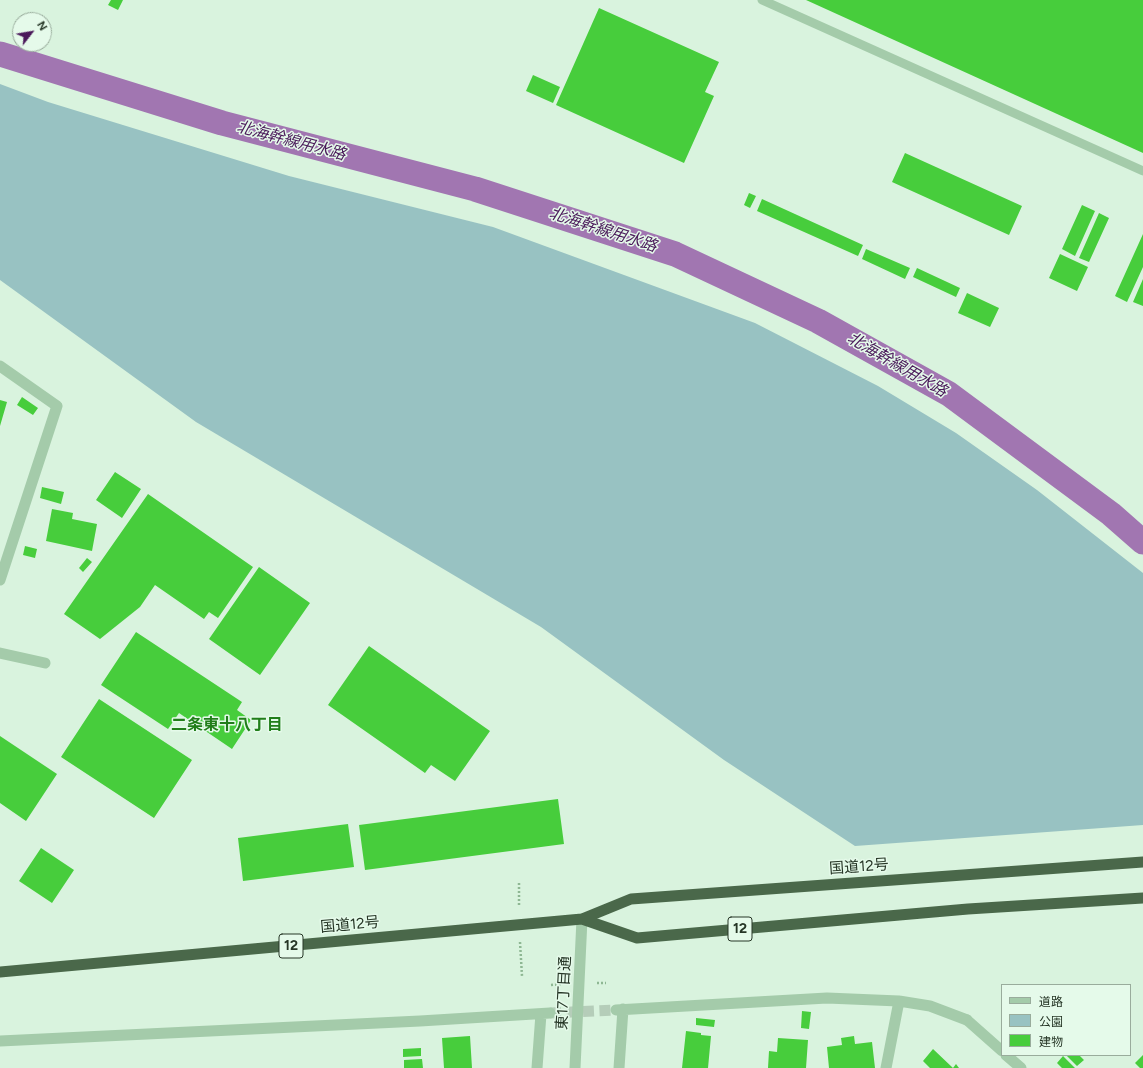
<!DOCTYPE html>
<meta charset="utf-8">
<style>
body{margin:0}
#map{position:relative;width:1143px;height:1068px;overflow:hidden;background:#d9f3de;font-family:Figtree,"Noto Sans JP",sans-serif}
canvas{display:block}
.legend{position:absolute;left:1001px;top:984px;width:130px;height:72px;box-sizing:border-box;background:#e5faea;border:1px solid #99ac9c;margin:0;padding:5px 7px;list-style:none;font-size:12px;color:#263626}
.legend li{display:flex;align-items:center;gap:8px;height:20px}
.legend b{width:20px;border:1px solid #99ac9c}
.north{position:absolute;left:12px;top:12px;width:40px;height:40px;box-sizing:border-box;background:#e5faea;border:1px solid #99ac9c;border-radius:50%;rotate:59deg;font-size:11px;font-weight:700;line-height:16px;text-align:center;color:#263626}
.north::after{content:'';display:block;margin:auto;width:14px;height:18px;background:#4a195a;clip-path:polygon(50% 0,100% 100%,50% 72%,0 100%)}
</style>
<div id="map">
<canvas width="1143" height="1068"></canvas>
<ul class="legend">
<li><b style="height:5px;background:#a4cbaa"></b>道路</li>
<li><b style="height:11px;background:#98c2c2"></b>公園</li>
<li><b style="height:11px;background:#47cd3c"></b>建物</li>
</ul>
<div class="north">N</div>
</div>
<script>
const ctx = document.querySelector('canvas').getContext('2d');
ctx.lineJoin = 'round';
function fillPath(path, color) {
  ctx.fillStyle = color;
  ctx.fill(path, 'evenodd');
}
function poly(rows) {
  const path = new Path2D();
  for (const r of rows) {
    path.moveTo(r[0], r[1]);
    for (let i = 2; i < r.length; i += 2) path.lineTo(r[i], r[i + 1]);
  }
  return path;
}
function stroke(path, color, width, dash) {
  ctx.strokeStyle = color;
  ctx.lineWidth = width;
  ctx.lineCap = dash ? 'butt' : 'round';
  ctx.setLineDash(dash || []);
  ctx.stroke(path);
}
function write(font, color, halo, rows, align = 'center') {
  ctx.font = font + ' Figtree,"Noto Sans JP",sans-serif';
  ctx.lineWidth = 3;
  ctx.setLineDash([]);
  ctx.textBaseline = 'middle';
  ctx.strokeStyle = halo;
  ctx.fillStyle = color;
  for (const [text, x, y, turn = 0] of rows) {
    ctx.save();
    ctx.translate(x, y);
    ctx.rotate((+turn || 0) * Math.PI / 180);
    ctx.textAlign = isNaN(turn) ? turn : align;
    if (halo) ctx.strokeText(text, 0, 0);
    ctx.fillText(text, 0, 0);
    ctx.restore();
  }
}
fillPath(poly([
 [0,84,48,102,289,176,493,227,755,323,878,386,956,433,1037,490,1143,573,1143,825,855,846,724,760,541,627,196,422,0,280]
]), '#98c2c2');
stroke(poly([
 [0,54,222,123,475,189,675,254,818,321,949,394,1111,514,1143,542]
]), '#a176b1', 25);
fillPath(poly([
 [111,0,123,0,118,10,108,5],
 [806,0,1143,0,1143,153],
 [599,8,719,62,705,92,714,96,684,163,556,105],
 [533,75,560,87,553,103,526,91],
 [905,153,1022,206,1009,235,892,182],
 [749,193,756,196,750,208,744,205],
 [762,199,863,245,858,256,757,211],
 [1082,205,1095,211,1075,256,1062,249],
 [1099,213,1109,218,1089,262,1079,258],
 [1143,234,1143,267,1127,302,1115,296],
 [866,249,910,268,905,279,862,259],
 [1060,254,1088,267,1077,291,1049,278],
 [917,268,960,288,956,297,913,277],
 [1143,279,1143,306,1133,302],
 [967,293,999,308,990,327,958,313],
 [22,397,38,408,33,415,17,405],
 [0,400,7,402,0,426],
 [115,472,141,489,122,518,96,500],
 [42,487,64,492,61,504,40,498],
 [148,494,253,567,218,618,209,612,204,619,155,585,140,607,100,639,64,614],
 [52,509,73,513,72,519,97,524,92,551,46,541],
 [25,546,37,549,35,558,23,555],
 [87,558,92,562,83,572,79,568],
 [259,567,310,603,260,675,209,639],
 [136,632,242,702,237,710,251,720,232,749,179,713,168,729,101,685],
 [369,646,490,731,455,781,431,765,425,773,328,705],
 [99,699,192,760,154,818,61,757],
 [0,736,57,774,26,821,0,803],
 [558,799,564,844,365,870,359,825],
 [348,824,354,867,243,881,238,838],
 [41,848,74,870,52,903,19,881],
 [802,1011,811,1012,809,1029,801,1028],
 [696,1018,715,1020,714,1027,696,1025],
 [686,1031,701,1033,701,1035,711,1036,708,1068,682,1068],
 [470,1036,472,1068,444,1068,442,1038],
 [854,1036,855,1044,872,1042,875,1068,829,1068,827,1047,842,1045,841,1038],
 [778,1038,808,1040,806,1068,768,1068,769,1051,777,1052],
 [421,1048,421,1056,403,1057,403,1049],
 [933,1049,953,1068,956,1064,959,1068,930,1068,923,1061],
 [1066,1055,1079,1055,1084,1060,1077,1066],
 [1143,1055,1143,1068,1140,1068,1135,1063],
 [1063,1056,1075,1068,1062,1068,1057,1063],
 [422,1059,423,1068,404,1068,404,1060]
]), '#47cd3c');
stroke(poly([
 [550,1013,616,1010]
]), '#b5cdb9', 11, [11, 5.5]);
stroke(poly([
 [519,883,519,907],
 [520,942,522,976],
 [597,983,606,983],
 [551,985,562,984]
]), '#8eb793', 2.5, [2, 2]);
stroke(poly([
 [762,0,1143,171]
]), '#a4cbaa', 9);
stroke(poly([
 [0,366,57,406,0,580],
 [0,653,45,663],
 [616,1010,827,998,899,1001,930,1006,967,1020],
 [0,1041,420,1021,550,1013],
 [537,1068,541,1014],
 [619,1068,623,1009],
 [886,1068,899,1001]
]), '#a4cbaa', 11);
stroke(poly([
 [967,1020,1002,1051],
 [1006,1055,1021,1068],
 [575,1068,582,919]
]), '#a4cbaa', 11);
stroke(poly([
 [582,919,637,938,968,909,1143,898],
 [0,972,582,919,631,899,1143,862]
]), '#4a684a', 11);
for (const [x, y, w] of [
 [740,929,24],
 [291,946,24]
]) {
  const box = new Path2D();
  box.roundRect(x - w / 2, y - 12, w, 24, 3);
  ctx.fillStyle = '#e5faea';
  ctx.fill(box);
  stroke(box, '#263626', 1);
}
write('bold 14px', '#263626', null, [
 ["12",740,929],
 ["12",291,946]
]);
write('15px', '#263626', '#e5faea', [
 ["国道12号",859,867,-4],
 ["国道12号",350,925,-5],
 ["東17丁目通",564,993,-87]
]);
write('italic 16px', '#4a195a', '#e5faea', [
 ["北海幹線用水路",291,141,15],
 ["北海幹線用水路",603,230,18],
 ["北海幹線用水路",897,365,30]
]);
write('bold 16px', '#217e1a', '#e5faea', [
 ["二条東十八丁目",227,725]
]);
</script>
